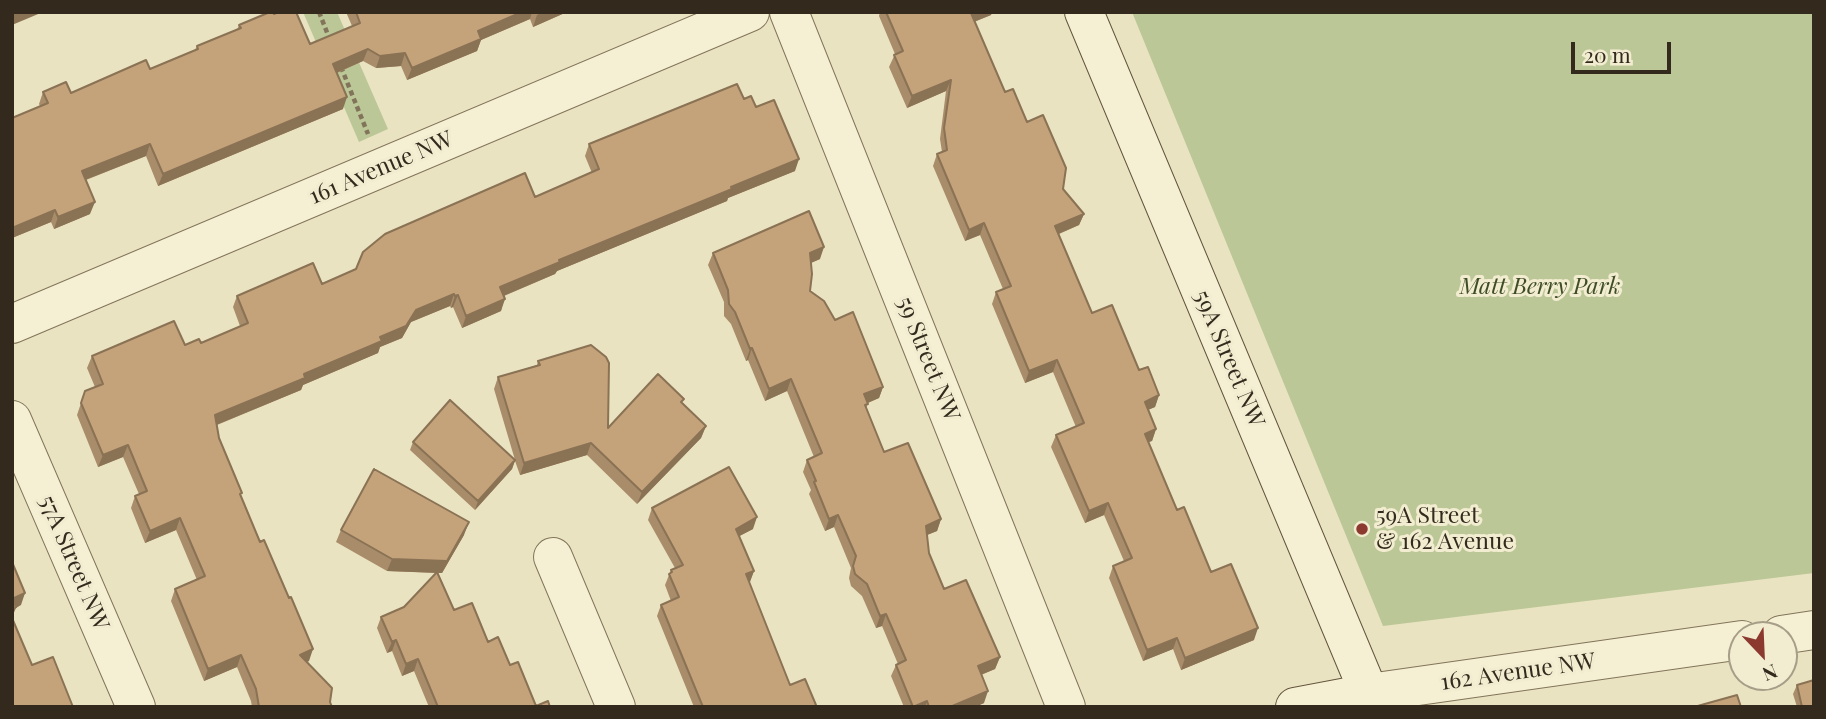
<!DOCTYPE html>
<style>
body{margin:0}
#map{position:relative;width:1826px;height:719px;overflow:hidden;background:#eae3c1;font-family:"Playfair Display",serif}
canvas{display:block}
.frame{position:absolute;inset:0;border:14px solid #332a1d;pointer-events:none}
.north{position:absolute;left:1728px;top:621px;width:70px;height:70px;box-sizing:border-box;background:#f2ecd0;border:2px solid #a69e88;border-radius:50%;rotate:157deg;font-size:19px;font-weight:700;line-height:28px;text-align:center;color:#332a1d}
.north::after{content:'';display:block;margin:auto;width:24px;height:32px;background:#8c3a2f;clip-path:polygon(50% 0,100% 100%,50% 72%,0 100%)}
.scale{position:absolute;left:1571px;top:42px;width:100px;height:32px;box-sizing:border-box;border:4px solid #332a1d;border-top:0;padding-left:9px;font-size:21px;line-height:24px;white-space:nowrap;color:#332a1d;-webkit-text-stroke:5px #f2ecd0;paint-order:stroke}
</style>
<div id="map">
<canvas width="1826" height="719"></canvas>
<div class="frame"></div>
<div class="north">N</div>
<div class="scale">20 m</div>
</div>
<script>
const ctx = document.querySelector('canvas').getContext('2d');
ctx.lineJoin = 'round';
function fillPath(path, color) {
  ctx.fillStyle = color;
  ctx.fill(path, 'evenodd');
}
function poly(rows) {
  const path = new Path2D();
  for (const r of rows) {
    path.moveTo(r[0], r[1]);
    for (let i = 2; i < r.length; i += 2) path.lineTo(r[i], r[i + 1]);
  }
  return path;
}
function stroke(path, color, width, dash) {
  ctx.strokeStyle = color;
  ctx.lineWidth = width;
  ctx.lineCap = dash ? 'butt' : 'round';
  ctx.setLineDash(dash || []);
  ctx.stroke(path);
}
function write(font, color, halo, rows, align = 'center') {
  ctx.font = font + ' "Playfair Display",serif';
  ctx.lineWidth = 6;
  ctx.setLineDash([]);
  ctx.textBaseline = 'middle';
  ctx.strokeStyle = halo;
  ctx.fillStyle = color;
  for (const [text, x, y, turn = 0] of rows) {
    ctx.save();
    ctx.translate(x, y);
    ctx.rotate((+turn || 0) * Math.PI / 180);
    ctx.textAlign = isNaN(turn) ? turn : align;
    if (halo) ctx.strokeText(text, 0, 0);
    ctx.fillText(text, 0, 0);
    ctx.restore();
  }
}
fillPath(poly([
 [303,12,337,12,388,129,359,142],
 [1132,12,1814,12,1814,573,1383,626]
]), '#bbc796');
const street = poly([
 [789,12,1066,707],
 [12,324,750,12],
 [12,420,136,707],
 [553,557,616,707],
 [1781,635,1814,630],
 [1369,693,1742,640]
]);
const secondary = poly([
 [1084,12,1369,693,1368,707],
 [1295,707,1369,693]
]);
stroke(street, '#82745a', 40);
stroke(secondary, '#63553d', 40);
stroke(poly([
 [319,12,330,40],
 [341,67,368,134]
]), '#82745a', 4.5, [5, 3.5]);
stroke(street, '#f5f0d3', 38);
stroke(secondary, '#f5f0d3', 38);
fillPath(poly([
 [346,12,567,12,533,27,530,19,481,40,477,51,407,80,401,66,376,68,363,61,337,73,343,109,158,186,146,156,86,180,90,214,54,229,51,222,12,238,12,118,40,106,39,104,43,92,71,93,150,69,195,50,197,46,237,30,239,25,274,14,310,44,352,26],
 [880,12,992,12,991,15,974,22,1005,92,1027,122,1063,189,1084,214,1079,225,1059,234,1092,313,1159,395,1155,407,1148,410,1156,429,1152,441,1148,442,1177,510,1211,572,1254,640,1181,670,1173,649,1143,661,1109,578,1113,566,1124,561,1104,515,1085,523,1051,447,1056,435,1076,427,1053,372,1025,383,992,304,996,292,1003,289,980,235,965,241,933,166,937,154,942,152,940,139,946,91,907,108,889,67,895,54,879,16],
 [744,99,756,107,795,171,728,198,727,201,557,271,555,274,504,296,501,311,462,328,453,307,451,308,450,306,411,322,402,338,380,347,378,353,303,385,301,390,217,425,219,438,241,496,309,661,307,662,332,707,252,707,251,701,237,667,204,681,171,601,175,589,197,580,176,530,145,543,131,508,135,496,139,494,123,457,98,467,77,415,85,391,95,387,87,368,92,356,201,343,240,326,233,307,237,296,322,284,592,173,585,156,589,144],
 [713,253,820,259,811,263,810,291,835,320,883,387,879,398,868,403,866,409,884,452,941,519,937,531,927,535,929,553,944,589,1000,657,995,669,981,675,984,703,975,707,904,707,891,676,896,665,898,664,882,626,876,628,862,596,851,586,849,578,851,568,834,527,825,531,809,494,811,490,803,472,807,460,814,457,787,391,765,401,748,360,746,361,731,324,724,316,724,302,708,265],
 [538,361,608,428,682,403,706,426,701,438,637,504,587,455,520,475,515,461,512,469,475,510,410,450,413,442,515,460,494,389,498,377,537,365],
 [652,508,753,529,739,536,754,571,749,583,790,685,816,705,815,707,694,707,657,616,661,605,671,601,665,585,671,570,675,568,648,520],
 [341,530,464,535,442,573,438,573,454,610,488,642,510,665,536,706,550,707,429,707,414,671,402,676,392,651,387,653,377,628,381,617,404,607,436,573,387,571,336,542],
 [1797,685,1814,707,1797,707,1793,694]
]), '#a98c69');
fillPath(poly([
 [18,12,43,12,12,25,12,15],
 [522,12,532,12,530,19,481,40,477,51,407,80,412,68,478,31],
 [543,12,567,12,533,27,537,15],
 [974,12,992,12,991,15,966,25,971,13],
 [368,49,363,61,329,76,333,64],
 [405,53,401,66,376,68,380,56],
 [951,80,946,91,907,108,912,96],
 [347,97,343,109,158,186,163,174],
 [150,144,146,156,77,183,82,171],
 [799,159,795,171,728,198,727,201,557,271,555,274,496,299,500,287,559,260],
 [95,202,90,214,54,229,58,217],
 [55,210,51,222,12,238,12,228],
 [1084,214,1079,225,1051,237,1055,226],
 [984,223,980,235,965,241,969,230],
 [824,247,820,259,806,265,810,253],
 [454,294,450,306,411,322,402,338,380,347,378,353,303,385,301,390,211,427,215,415,304,374,380,337,416,310],
 [458,295,453,307,451,308,455,296],
 [505,299,501,311,462,328,466,316],
 [752,348,748,360,746,361,750,349],
 [1057,360,1053,372,1025,383,1029,371],
 [791,379,787,391,765,401,769,389],
 [883,387,879,398,860,406,864,394],
 [1159,395,1155,407,1140,413,1145,402],
 [706,426,701,438,637,504,642,492],
 [1156,429,1152,441,1140,445,1145,434],
 [591,443,587,455,520,475,524,463],
 [128,445,123,457,98,467,103,455],
 [515,460,512,469,475,510,478,501],
 [1108,503,1104,515,1085,523,1089,511],
 [838,515,834,527,825,531,829,519],
 [757,517,753,529,732,540,736,529],
 [180,518,176,530,145,543,150,531],
 [941,519,937,531,922,537,926,526],
 [469,522,464,535,442,573,387,571,392,559],
 [754,571,750,582,741,586,746,574],
 [25,593,21,605,16,608,12,617,12,599],
 [886,614,882,626,876,628,880,616],
 [1258,628,1254,640,1181,670,1185,658],
 [1177,638,1173,649,1143,661,1147,650],
 [396,640,392,651,387,653,392,642],
 [313,649,309,661,295,667,300,655],
 [241,655,237,667,204,681,208,669],
 [1000,657,995,669,973,678,978,666],
 [418,659,414,671,402,676,406,664],
 [988,691,984,703,975,707,950,707],
 [927,701,925,707,914,707]
]), '#8a7255');
const building = poly([
 [270,12,273,12,274,14,279,12,296,12,310,44,360,23,356,12,522,12,478,31,481,39,412,68,405,53,380,56,368,49,333,64,347,97,163,174,150,144,82,171,95,202,58,217,55,210,12,228,12,118,48,103,43,92,66,82,71,93,146,60,150,69,198,49,197,46,241,28,239,25,270,12],
 [886,12,974,12,971,13,1005,92,1013,89,1027,122,1043,115,1066,168,1063,189,1084,214,1055,226,1092,313,1112,305,1139,370,1148,367,1159,395,1145,402,1156,429,1145,434,1177,510,1184,507,1211,572,1231,564,1258,628,1185,658,1177,638,1147,650,1113,566,1132,558,1108,503,1089,511,1056,435,1084,423,1057,360,1029,371,996,292,1011,286,984,223,969,230,937,154,947,150,944,128,951,80,912,96,894,55,903,51,886,12],
 [737,84,744,99,751,96,756,107,774,100,799,159,731,187,732,189,559,260,560,262,500,287,505,299,466,316,458,295,455,296,454,294,416,310,406,326,380,337,382,341,304,374,305,378,215,415,219,438,242,493,240,494,260,542,264,540,289,598,291,597,313,649,300,655,332,688,330,702,332,707,259,707,256,689,241,655,208,669,175,589,205,576,180,518,150,531,135,496,147,491,128,445,103,455,81,403,85,391,103,384,92,356,174,321,185,345,199,339,201,343,248,323,237,296,313,263,322,284,356,269,363,252,385,234,525,173,535,197,599,169,589,144,737,84],
 [809,211,824,247,810,253,812,274,810,291,824,301,835,320,853,312,883,387,864,394,868,404,865,405,884,452,908,443,941,519,926,526,929,553,944,589,966,580,1000,657,978,666,988,691,950,707,929,707,927,701,913,707,896,665,906,660,886,614,880,616,867,584,855,574,853,566,856,556,838,515,829,519,814,482,816,481,807,460,822,453,791,379,769,389,752,348,750,349,735,312,729,304,728,290,713,253,809,211],
 [591,345,606,357,609,363,608,428,658,374,684,399,681,402,706,426,642,492,591,443,524,463,498,377,540,365,538,361,591,345],
 [450,400,515,460,478,501,413,442,450,400],
 [729,467,757,517,736,529,754,571,746,574,790,685,805,679,816,705,813,707,703,707,661,605,679,597,669,574,672,572,671,570,683,565,652,508,729,467],
 [374,469,469,522,447,561,392,559,341,530,374,469],
 [12,562,25,593,12,599,16,607,12,609,12,562],
 [437,572,454,610,472,603,488,642,498,637,510,665,518,662,536,706,548,701,550,707,438,707,418,659,406,664,396,640,392,642,381,617,404,607,437,572],
 [12,618,32,665,53,657,73,707,12,707,12,618],
 [1814,680,1814,707,1802,707,1797,685,1814,680],
 [1737,695,1741,707,1694,707,1737,695]
]);
fillPath(building, '#c5a37a');
stroke(building, '#8a7255', 2);
for (const [x, y, r, color] of [
 [1362,529,7,"#8c3a2f"]
]) {
  const dot = new Path2D();
  dot.arc(x, y, r, 0, 2 * Math.PI);
  ctx.fillStyle = color;
  ctx.fill(dot);
  stroke(dot, '#f2ecd0', 2.5);
}
write('23px', '#332a1d', '#f2ecd0', [
 ["161 Avenue NW",381,168,-23],
 ["59 Street NW",928,359,68],
 ["59A Street NW",1229,359,67],
 ["57A Street NW",74,563,67],
 ["162 Avenue NW",1518,672,-8]
]);
write('italic 23px', '#3e4d26', '#f2ecd0', [
 ["Matt Berry Park",1540,287]
]);
write('23px', '#332a1d', '#f2ecd0', [
 ["59A Street",1376,516],
 ["& 162 Avenue",1376,542]
], 'left');
</script>
